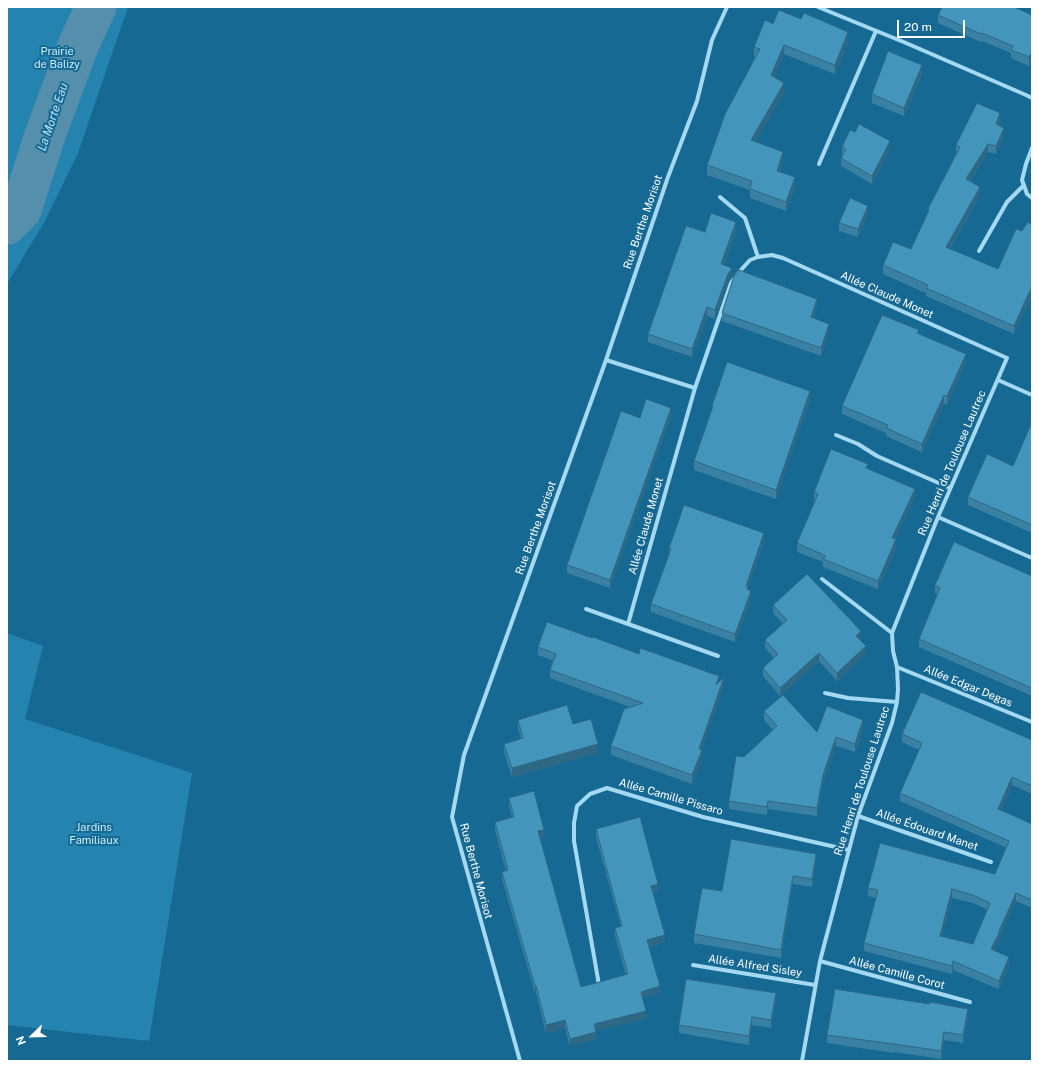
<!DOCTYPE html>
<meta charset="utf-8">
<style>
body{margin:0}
#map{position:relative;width:1039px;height:1068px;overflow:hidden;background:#166993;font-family:"Public Sans",sans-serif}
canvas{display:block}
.frame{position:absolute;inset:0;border:8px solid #fff;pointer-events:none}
.north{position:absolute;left:12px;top:1016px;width:40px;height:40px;-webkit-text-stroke:3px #166993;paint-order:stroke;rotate:247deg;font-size:11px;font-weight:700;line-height:16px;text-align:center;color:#fff}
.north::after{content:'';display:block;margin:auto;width:14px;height:18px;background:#fff;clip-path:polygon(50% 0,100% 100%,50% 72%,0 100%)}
.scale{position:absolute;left:897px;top:20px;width:68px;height:18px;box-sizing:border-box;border:2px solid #fff;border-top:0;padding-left:5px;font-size:12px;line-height:14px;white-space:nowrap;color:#fff;-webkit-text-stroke:3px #166993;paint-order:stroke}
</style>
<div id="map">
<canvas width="1039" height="1068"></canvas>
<div class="frame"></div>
<div class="north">N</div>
<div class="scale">20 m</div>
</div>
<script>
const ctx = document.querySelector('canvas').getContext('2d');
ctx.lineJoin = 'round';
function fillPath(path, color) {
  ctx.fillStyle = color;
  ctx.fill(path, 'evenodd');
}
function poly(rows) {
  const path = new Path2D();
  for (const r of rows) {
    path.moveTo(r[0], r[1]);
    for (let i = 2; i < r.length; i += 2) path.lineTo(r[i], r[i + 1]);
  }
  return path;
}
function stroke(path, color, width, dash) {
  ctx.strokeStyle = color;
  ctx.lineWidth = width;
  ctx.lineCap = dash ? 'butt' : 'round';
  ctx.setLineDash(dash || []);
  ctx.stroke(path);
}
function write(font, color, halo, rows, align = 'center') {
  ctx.font = font + ' "Public Sans",sans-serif';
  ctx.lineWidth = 4;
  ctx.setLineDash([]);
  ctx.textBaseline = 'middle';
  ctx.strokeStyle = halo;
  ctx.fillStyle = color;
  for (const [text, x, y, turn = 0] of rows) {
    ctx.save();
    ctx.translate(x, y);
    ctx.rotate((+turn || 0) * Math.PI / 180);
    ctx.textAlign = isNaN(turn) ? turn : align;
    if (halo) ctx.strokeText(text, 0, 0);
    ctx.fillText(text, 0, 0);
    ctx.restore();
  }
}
fillPath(poly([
 [7,7,128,7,78,153,45,221,7,284],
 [7,633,43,646,25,719,192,773,149,1041,7,1025]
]), '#2583af');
stroke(poly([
 [7,224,21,210,44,138,78,46,96,7]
]), '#568fac', 41);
stroke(poly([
 [818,7,906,43,1026,95,1032,98],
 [1032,148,1026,164,1022,180,1027,194,1032,198],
 [819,164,876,31],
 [720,197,745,218,758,257],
 [979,251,1007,202,1024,185],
 [606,360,695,388],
 [998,380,1032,395],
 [836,435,858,444,877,456,950,488],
 [938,517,1032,558],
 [822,579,892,633],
 [586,609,718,656],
 [628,624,695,388,731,283,740,271,750,260,758,257,772,255,783,258,1007,358,938,517,892,633,893,651,897,667,898,689,897,702,892,723,858,816,849,850,820,961,802,1061],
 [897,667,1032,722],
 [825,693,848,698,897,702],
 [858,816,991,862],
 [820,961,970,1002],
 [693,965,815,985],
 [599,985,574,841,574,823,577,806,590,794,607,788,703,817,849,850],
 [520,1061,452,817,464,755,606,360,668,177,697,101,712,40,727,7]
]), '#a4d9f1', 4);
fillPath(poly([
 [938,15,1032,15,1032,62,1031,62,1029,66,1011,58,1011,53,982,41,981,42,938,23],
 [773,24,848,41,835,74,784,54,774,77,784,93,755,142,783,161,780,172,795,187,786,211,750,198,750,190,707,175,707,165,755,57,754,57,754,47],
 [922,74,904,116,872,103,872,94],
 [1000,122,999,125,1004,136,996,154,988,152,970,181,980,195,950,249,1031,297,1014,334,926,296,926,293,883,274,883,265,911,249,928,213,928,209,956,153,956,145],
 [842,147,890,149,872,184,841,166,841,158,842,156],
 [868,214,858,237,839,231,839,223],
 [736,230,724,265,732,276,728,282,715,319,707,316,692,357,648,342,648,334,705,232],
 [817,307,813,318,829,332,821,356,722,321,722,313],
 [919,333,966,362,947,405,944,403,922,452,886,436,886,433,842,414,842,406],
 [810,399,776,499,694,470,694,461,712,409,712,406],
 [671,416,610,588,567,573,567,565,640,418],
 [1032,422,1032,533,968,505,968,497,1013,466],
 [868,468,915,497,895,539,896,548,878,589,823,567,823,562,797,552,797,543,815,501,814,500,814,492],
 [764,541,748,587,748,590,751,599,735,642,651,612,651,604,669,553,669,548],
 [1032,576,1032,696,919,647,919,639,937,594,935,593,935,585],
 [773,605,861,639,860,640,866,654,837,681,819,661,780,696,763,676,763,668,774,658,765,648,765,640,783,623,773,613],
 [592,638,719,682,724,685,701,750,702,759,692,784,611,755,611,746,630,707,550,678,550,670,554,661,538,655,538,647],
 [764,711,817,732,863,728,855,752,836,746,823,783,817,816,768,809,767,815,729,809,729,801,773,730,764,720],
 [518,720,573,724,598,753,512,777,504,752,504,744,521,739,518,728],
 [902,734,1032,740,1032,794,1012,785,1001,810,1032,824,1032,908,1016,901,1000,936,1000,939,994,951,1009,965,999,989,953,970,952,974,864,951,864,943,876,898,868,896,868,888,995,874,1007,848,900,801,900,793,919,750,902,742],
 [952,898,973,903,988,910,973,944,942,937],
 [509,798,544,837,540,838,581,987,626,975,615,936,615,928,621,927,596,837,596,829,658,891,653,893,665,942,649,947,660,993,642,998,646,1018,596,1031,596,1039,570,1046,565,1028,546,1033,536,993,535,993,502,879,502,872,506,871,495,830,495,822,512,817,509,805],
 [816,862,812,887,793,884,781,958,694,943,694,934,722,891],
 [776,1001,771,1028,752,1025,749,1045,679,1033,679,1025],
 [968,1017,963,1043,944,1040,941,1059,894,1052,894,1053,827,1043,827,1035]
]), '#3a80a2');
fillPath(poly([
 [848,32,848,41,835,74,835,65],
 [784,45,784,54,771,85,771,75],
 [1031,54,1031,62,1029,66,1029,57],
 [922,65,922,74,904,116,904,108],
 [784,83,784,93,751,150,751,140],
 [1000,113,1000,122,996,132,996,124],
 [1004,128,1004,136,996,154,996,146],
 [890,141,890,149,872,184,872,176],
 [988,144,988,152,966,188,966,179],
 [783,152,783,161,777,180,777,171],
 [795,177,795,187,786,211,786,202],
 [980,187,980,195,946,255,946,247],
 [868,206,868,214,858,237,858,229],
 [736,222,736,230,721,272,721,264],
 [732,268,732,276,728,282,715,319,715,310,728,274],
 [1032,286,1032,294,1014,334,1014,326],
 [817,299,817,307,811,325,811,317],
 [707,307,707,316,692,357,692,349],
 [829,324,829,332,821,356,821,348],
 [966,354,966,362,947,405,947,396],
 [810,391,810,399,776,499,776,490],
 [944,395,944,403,922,452,922,444],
 [671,408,671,416,610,588,610,580],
 [915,489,915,497,892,546,892,538],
 [764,533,764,541,748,587,748,595,746,586],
 [896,539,896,548,878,589,878,581],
 [751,591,751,599,735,642,735,634],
 [861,631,861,639,856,644,856,636],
 [866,646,866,654,837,681,837,673],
 [819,653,819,661,780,696,780,688],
 [719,676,719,684,716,685],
 [724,677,724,685,699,758,699,749],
 [863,720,863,728,855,752,855,744],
 [836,737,836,746,823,783,817,816,817,808,823,775],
 [598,744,598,753,512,777,512,768],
 [702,750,702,759,692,784,692,775],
 [1012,777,1012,785,998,817,998,809],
 [768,801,768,809,767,815,767,807],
 [544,830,544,837,538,838,538,831],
 [816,854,816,862,812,887,812,879],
 [793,876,793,884,781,958,781,950],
 [658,884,658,891,651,893,651,886],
 [952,889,952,898,940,945,940,936],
 [1016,893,1016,901,1000,936,1000,939,991,958,991,949,999,931],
 [665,935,665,942,647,947,647,940],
 [1009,957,1009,965,999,989,999,981],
 [953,961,953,970,952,974,952,966],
 [535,986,536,986,536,993,535,993],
 [660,986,660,993,641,999,641,992],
 [776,993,776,1001,771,1028,771,1020],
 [968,1009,968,1017,963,1043,963,1035],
 [646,1011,646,1018,594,1032,594,1024],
 [752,1017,752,1025,749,1045,749,1036],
 [565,1020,565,1028,546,1033,546,1025],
 [596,1032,596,1039,570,1046,570,1039],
 [944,1032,944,1040,941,1059,941,1051]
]), '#2f6884');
const building = poly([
 [942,7,1014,7,1032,15,1032,54,1031,54,1029,57,1011,50,1013,46,982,33,981,34,938,15,942,7],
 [779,10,801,19,804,13,848,32,835,65,784,45,771,75,784,83,751,140,783,152,777,171,795,177,786,202,750,189,752,181,707,165,725,114,760,49,754,47,765,20,773,24,779,10],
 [888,51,922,65,904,108,872,94,888,51],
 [977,103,1000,113,996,124,1004,128,996,146,988,144,966,179,980,187,946,247,998,269,1016,229,1022,231,1028,222,1032,225,1032,286,1014,326,926,288,928,285,883,265,893,242,911,249,929,210,928,209,960,147,956,145,977,103],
 [859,124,890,141,872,176,841,158,846,149,842,147,850,130,855,132,859,124],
 [850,198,868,206,858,229,839,223,850,198],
 [711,213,736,222,721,264,732,268,728,274,715,310,707,307,692,349,648,334,686,226,705,232,711,213],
 [739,270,817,299,811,317,829,324,821,348,722,313,734,276,739,270],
 [882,315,919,330,917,333,966,354,947,396,944,395,922,444,886,428,888,425,842,406,882,315],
 [727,362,810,391,776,490,694,461,713,406,712,406,727,362],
 [646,399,671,408,610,580,567,565,621,411,640,418,646,399],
 [1032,422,1032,525,968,497,987,454,1013,466,1032,422],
 [831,449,868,464,866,468,915,489,892,538,896,539,878,581,823,559,826,556,797,543,818,494,814,492,831,449],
 [684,505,764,533,746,586,748,587,747,589,751,591,735,634,651,604,671,549,669,548,684,505],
 [954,542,1032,576,1032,688,919,639,940,588,935,585,954,542],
 [807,574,861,631,856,636,866,646,837,673,819,653,780,688,763,668,778,654,765,640,787,620,773,605,807,574],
 [547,622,592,638,593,637,639,654,640,648,719,676,716,685,724,677,699,749,702,750,692,775,611,746,624,709,643,703,550,670,556,654,538,647,547,622],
 [921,692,1032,740,1032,786,1012,777,998,809,1032,824,1032,900,1016,893,999,931,1000,931,991,949,1009,957,999,981,953,961,952,966,864,943,878,890,868,888,880,843,995,874,1009,841,900,793,922,743,902,734,921,692],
 [952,889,973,895,990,903,973,944,940,936,952,889],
 [783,695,817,732,827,706,863,720,855,744,836,737,823,775,817,808,768,801,767,807,729,801,736,756,744,757,777,726,764,711,783,695],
 [567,705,573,724,591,719,598,744,512,768,504,744,523,738,518,720,567,705],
 [534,791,544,830,538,831,581,987,628,974,615,928,622,926,596,829,640,817,658,884,651,886,665,935,647,940,660,986,641,992,646,1011,594,1024,596,1032,570,1039,565,1020,546,1025,536,986,535,986,502,872,508,870,495,822,514,817,509,798,534,791],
 [731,839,816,854,812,879,793,876,781,950,694,934,702,888,722,891,731,839],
 [686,979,776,993,771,1020,752,1017,749,1036,679,1025,686,979],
 [835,989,929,1004,930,1002,968,1009,963,1035,944,1032,941,1051,894,1044,827,1035,835,989]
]);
fillPath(building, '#4395bc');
stroke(building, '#2f6884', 1);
write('11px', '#cbedfc', '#166993', [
 ["Prairie",57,52],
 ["de Balizy",57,65],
 ["Jardins",94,828],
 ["Familiaux",94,841]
]);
write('11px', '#fff', '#166993', [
 ["Rue Berthe Morisot",643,222,-71],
 ["Allée Claude Monet",887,295,24],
 ["Rue Henri de Toulouse Lautrec",952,463,-67],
 ["Allée Claude Monet",646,526,-74],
 ["Rue Berthe Morisot",536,528,-70],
 ["Allée Edgar Degas",968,686,22],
 ["Rue Henri de Toulouse Lautrec",862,781,-72],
 ["Allée Camille Pissaro",671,797,16],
 ["Allée Édouard Manet",927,830,19],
 ["Rue Berthe Morisot",476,871,75],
 ["Allée Alfred Sisley",755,966,9],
 ["Allée Camille Corot",897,973,15]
]);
write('italic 12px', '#bde6f9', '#166993', [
 ["La Morte Eau",53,117,-71]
]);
</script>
